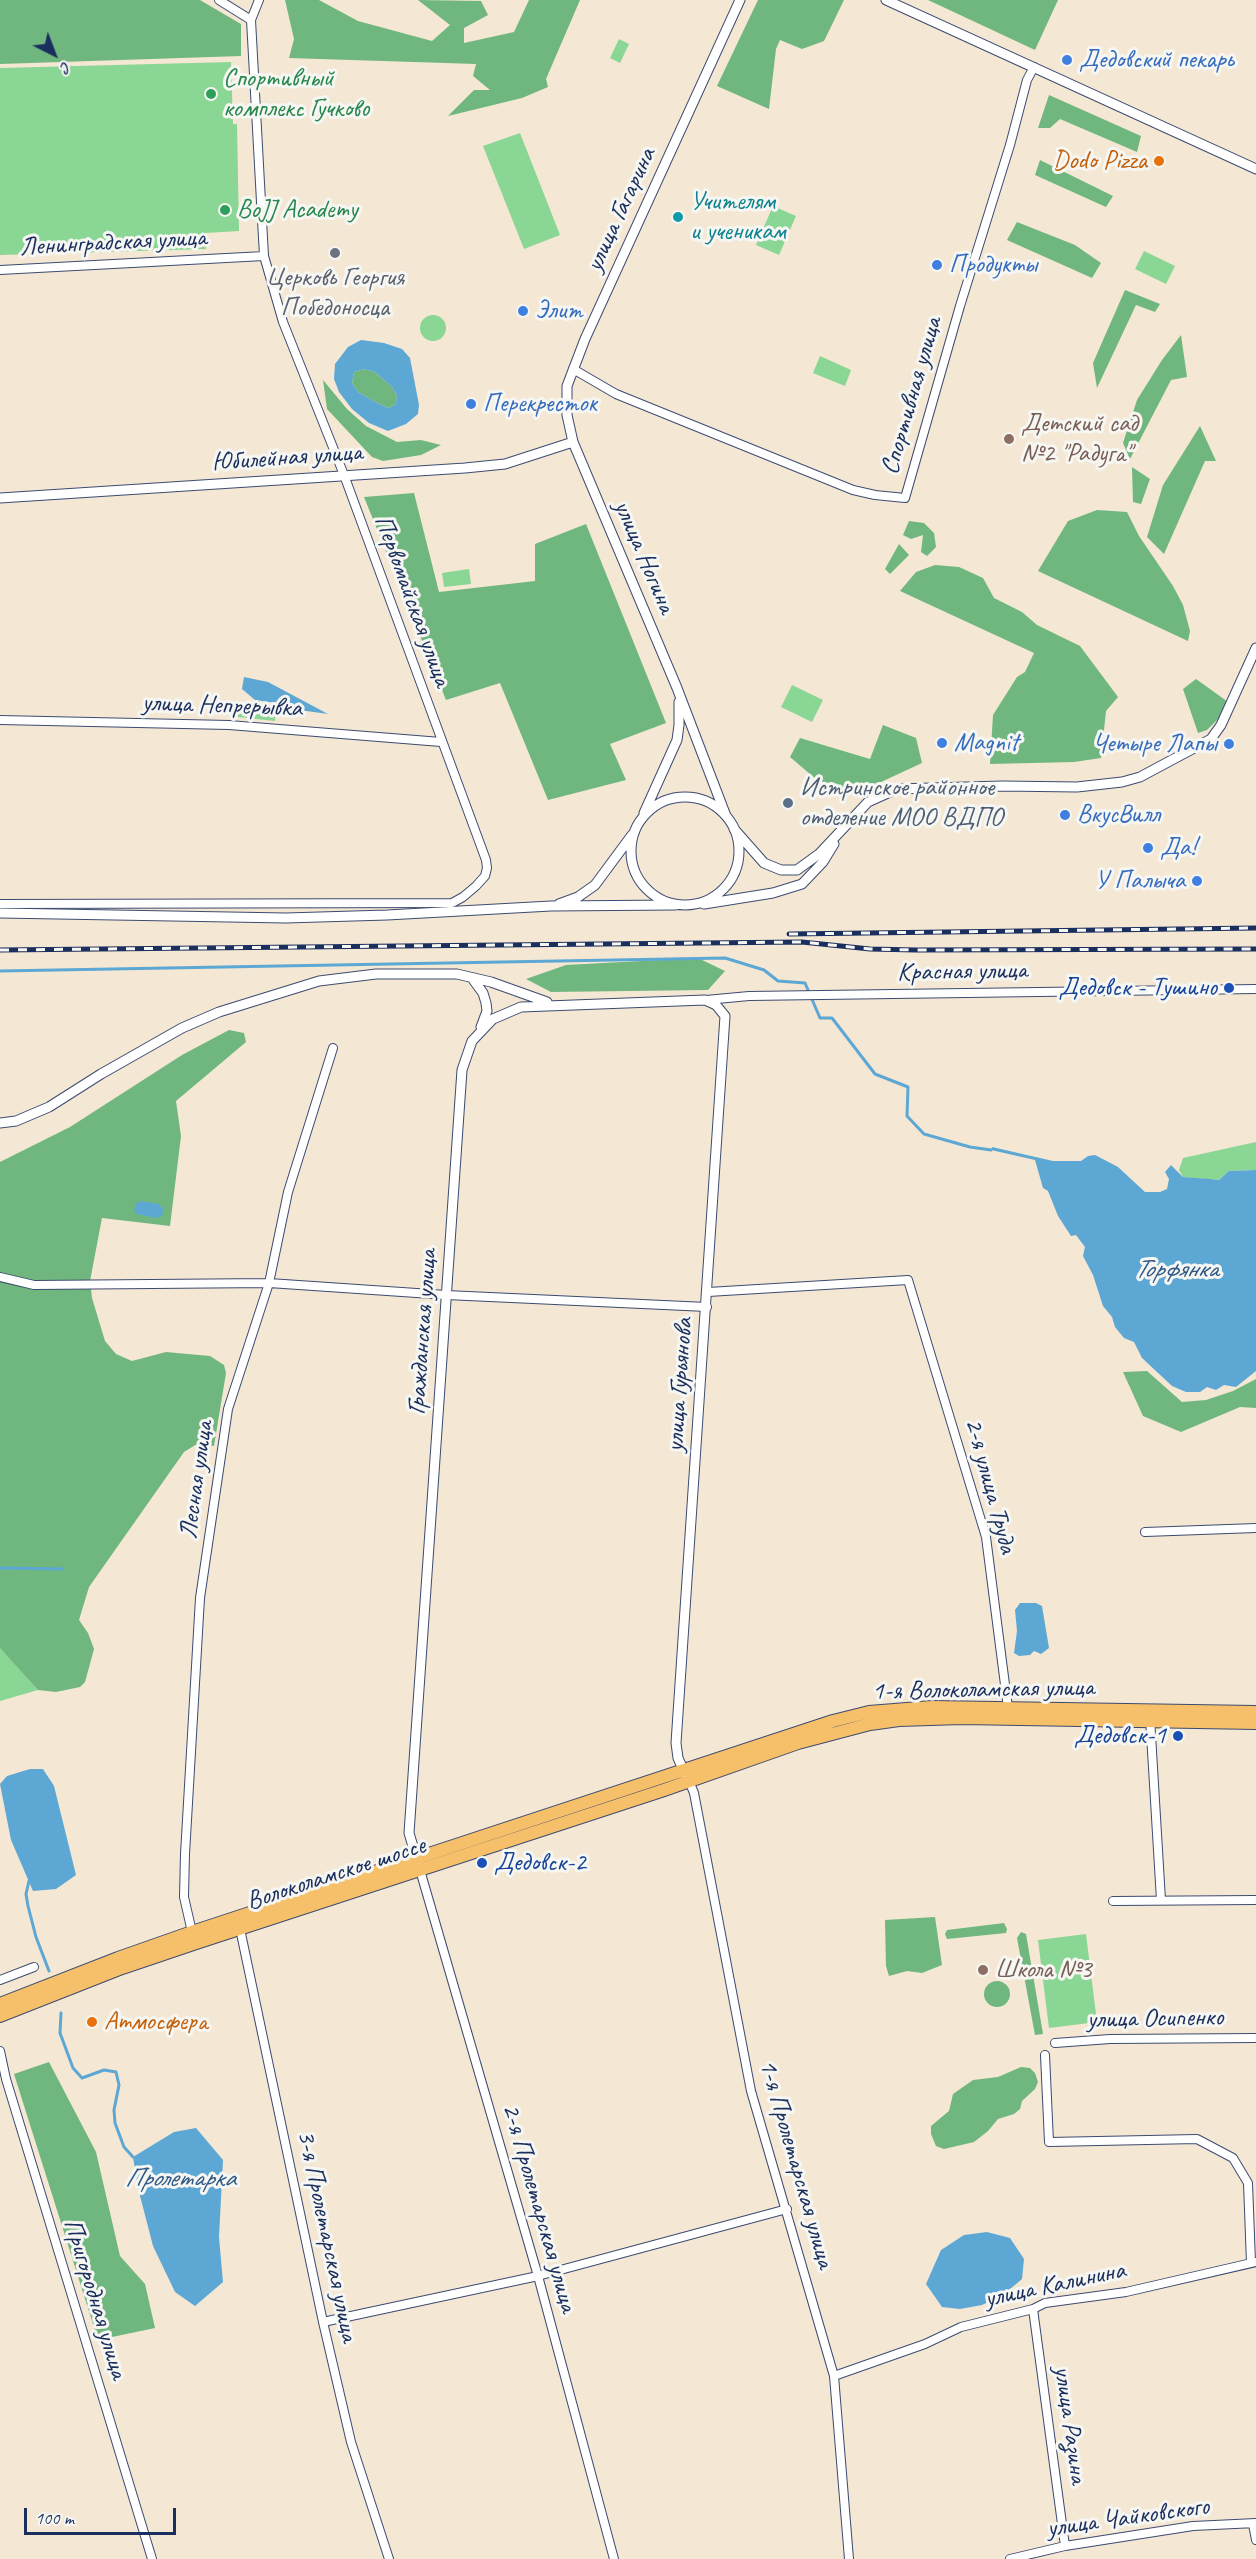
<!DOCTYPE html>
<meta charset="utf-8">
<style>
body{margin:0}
#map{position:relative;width:1256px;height:2559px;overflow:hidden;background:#f4e7d4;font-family:Caveat,sans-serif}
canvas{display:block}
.north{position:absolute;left:24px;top:24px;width:60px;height:60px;-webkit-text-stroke:4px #f6f6f2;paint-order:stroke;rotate:138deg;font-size:16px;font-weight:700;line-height:24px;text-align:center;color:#1b2f5e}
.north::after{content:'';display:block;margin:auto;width:21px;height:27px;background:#1b2f5e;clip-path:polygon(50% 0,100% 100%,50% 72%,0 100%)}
.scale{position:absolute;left:24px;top:2508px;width:152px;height:27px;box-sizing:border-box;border:3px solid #1b2f5e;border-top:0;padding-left:8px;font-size:18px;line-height:21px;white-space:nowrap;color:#1b2f5e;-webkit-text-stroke:4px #f6f6f2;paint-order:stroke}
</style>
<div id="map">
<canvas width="1256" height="2559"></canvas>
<div class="north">С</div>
<div class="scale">100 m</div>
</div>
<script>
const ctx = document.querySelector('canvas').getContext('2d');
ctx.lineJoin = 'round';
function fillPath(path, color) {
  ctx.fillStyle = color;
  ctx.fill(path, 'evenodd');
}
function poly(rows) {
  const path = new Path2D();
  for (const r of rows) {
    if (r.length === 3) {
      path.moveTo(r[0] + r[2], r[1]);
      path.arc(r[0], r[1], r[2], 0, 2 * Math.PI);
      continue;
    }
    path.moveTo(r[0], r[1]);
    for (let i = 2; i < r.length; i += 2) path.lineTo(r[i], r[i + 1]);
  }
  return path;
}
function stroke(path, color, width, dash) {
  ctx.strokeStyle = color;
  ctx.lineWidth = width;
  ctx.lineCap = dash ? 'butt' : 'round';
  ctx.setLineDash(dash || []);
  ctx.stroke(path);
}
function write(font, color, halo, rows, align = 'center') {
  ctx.font = font + ' Caveat,sans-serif';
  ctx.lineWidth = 6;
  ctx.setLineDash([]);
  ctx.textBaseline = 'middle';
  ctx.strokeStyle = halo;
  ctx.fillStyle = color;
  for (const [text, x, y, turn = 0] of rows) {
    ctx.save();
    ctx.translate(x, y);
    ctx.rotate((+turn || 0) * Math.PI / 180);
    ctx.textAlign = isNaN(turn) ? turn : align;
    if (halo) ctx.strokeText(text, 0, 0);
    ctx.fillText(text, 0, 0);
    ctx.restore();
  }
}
fillPath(poly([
 [619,39,629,44,620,63,610,58],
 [231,62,233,124,237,124,239,231,205,233,206,249,0,255,0,68],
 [520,133,560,235,524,249,483,146],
 [773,206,796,216,779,255,756,245],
 [1144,251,1175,266,1166,284,1135,269],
 [433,328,13],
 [820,356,851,370,845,386,813,373],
 [469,569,471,584,444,587,442,573],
 [792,685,823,700,812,722,781,707],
 [239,705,276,709,275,721,238,717],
 [1256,1142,1256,1170,1229,1171,1219,1180,1183,1177,1179,1170,1183,1158],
 [0,1648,6,1654,38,1690,0,1701],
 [1086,1934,1097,2022,1049,2028,1038,1940]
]), '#8ad694');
fillPath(poly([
 [0,0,200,0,241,24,241,56,0,64],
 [285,0,319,0,358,21,432,41,450,25,418,0,481,1,488,15,464,28,464,43,514,32,529,0,580,0,546,79,548,87,522,98,448,116,474,90,490,90,473,76,476,64,289,58,294,39],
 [758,0,844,0,824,41,802,49,780,40,776,49,769,109,717,86],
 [928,0,1058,0,1035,50],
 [1049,95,1141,136,1137,152,1060,119,1050,128,1038,128],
 [1040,160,1113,196,1106,207,1035,175],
 [1017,222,1075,245,1101,263,1092,278,1007,240],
 [1125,290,1160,304,1155,312,1136,305,1097,388,1093,363],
 [1181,335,1187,377,1171,380,1130,459,1123,443,1137,400,1162,360],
 [364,369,375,372,392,387,397,396,396,404,389,408,379,404,358,392,352,383,354,372],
 [323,380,347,409,366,426,397,442,421,440,441,445,421,455,383,461,372,457,327,409],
 [1200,426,1216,461,1205,461,1164,554,1147,537,1163,485],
 [1132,467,1150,479,1141,504,1133,502],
 [414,493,439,592,535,581,535,544,586,524,666,723,610,744,626,780,548,800,500,683,446,700,364,497],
 [1097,510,1127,512,1139,536,1173,586,1183,605,1190,631,1188,641,1038,571,1068,521],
 [909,521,924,523,934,533,936,547,927,556,921,552,923,535,911,539,903,535],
 [899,544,909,555,890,574,885,569],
 [935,565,959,567,983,578,994,598,1022,612,1037,625,1080,646,1118,697,1106,711,1101,758,1074,762,990,764,993,715,1017,677,1025,672,1034,653,900,591,916,572],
 [1196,679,1228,702,1220,717,1207,730,1198,733,1183,689],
 [883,725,916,738,922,763,881,782,843,792,817,780,790,757,800,738,870,759],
 [698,958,725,971,708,990,551,992,526,979,566,965],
 [229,1030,244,1033,246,1042,176,1101,181,1136,170,1226,102,1218,90,1281,92,1298,105,1341,116,1354,132,1361,166,1352,210,1356,224,1365,226,1373,214,1446,197,1444,184,1452,89,1587,79,1620,88,1633,94,1649,85,1682,80,1687,56,1692,38,1690,0,1648,0,1162,70,1127,182,1055],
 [1147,1371,1182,1402,1206,1400,1233,1391,1256,1379,1256,1408,1240,1407,1181,1432,1143,1416,1123,1372],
 [935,1917,942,1965,922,1973,907,1971,889,1976,886,1966,885,1920],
 [1004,1923,1007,1929,1006,1933,947,1939,945,1934,947,1930],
 [1021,1932,1026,1934,1043,2034,1035,2035,1017,1938],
 [997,1994,13],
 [49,2062,96,2152,120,2256,145,2284,155,2328,98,2340,14,2074],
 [1021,2067,1030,2068,1035,2073,1038,2082,1035,2089,1022,2101,1020,2109,1014,2114,998,2119,988,2131,974,2142,944,2149,936,2146,931,2134,931,2126,949,2111,953,2094,973,2080,998,2077]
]), '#6fb77e');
fillPath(poly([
 [361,340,384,343,402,349,410,358,419,405,418,414,406,424,388,431,369,423,352,409,339,392,334,379,335,364,348,347],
 [364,369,375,372,392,387,397,396,396,404,389,408,379,404,358,392,352,383,354,372],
 [244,677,268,682,328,714,292,709,276,703,255,700,242,689],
 [992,1147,1053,1161,1081,1161,1088,1156,1095,1155,1118,1167,1145,1192,1160,1192,1167,1189,1169,1179,1165,1172,1171,1165,1183,1177,1210,1179,1219,1180,1229,1171,1256,1170,1256,1371,1236,1387,1224,1385,1216,1390,1207,1387,1200,1392,1186,1392,1172,1386,1142,1358,1134,1342,1124,1338,1115,1327,1112,1317,1103,1306,1093,1275,1083,1256,1085,1247,1076,1235,1071,1236,1058,1216,1048,1191,1043,1188,1035,1160,991,1150],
 [140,1201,159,1204,163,1209,162,1216,156,1218,137,1214,134,1210,136,1204],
 [1020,1603,1036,1603,1042,1606,1049,1648,1041,1654,1034,1651,1030,1655,1019,1656,1014,1653,1017,1631,1015,1610],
 [30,1769,43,1769,54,1786,76,1875,56,1889,33,1891,11,1840,0,1784,7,1776],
 [196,2128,223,2160,219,2237,223,2282,195,2306,175,2292,153,2246,138,2188,133,2157,174,2132],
 [987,2232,1010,2238,1024,2259,1022,2279,1003,2295,982,2305,960,2309,942,2307,926,2284,941,2250,964,2235]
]), '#5da7d5');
stroke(poly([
 [0,971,725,958,764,970,778,981,805,983,820,1018,832,1018,875,1074,908,1087,907,1116,924,1134,970,1147,991,1150],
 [0,1568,63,1569],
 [29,1881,26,1894,28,1906,36,1937,49,1971],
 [61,2013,60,2033,73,2068,82,2078,104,2070,116,2072,119,2085,114,2110,115,2123,124,2147,133,2157]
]), '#5da7d5', 3);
const minor = poly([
 [219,0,251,20,259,0],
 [0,270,264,256],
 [573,369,616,394,853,490,875,495,905,498,960,306,1010,145,1027,80,1034,67],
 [0,720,229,725,441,742],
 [0,904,452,903,463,897,476,886,485,876,487,868,486,860,344,475,283,322,264,256,251,20],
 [706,1000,749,996,1256,989],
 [0,1277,34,1285,269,1283,446,1295,707,1307],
 [708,1292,908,1280,986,1537,1008,1708],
 [1145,1532,1256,1528],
 [1150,1718,1161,1900],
 [689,1781,694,1793,751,2091,834,2376,849,2559],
 [420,1870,538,2276,614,2559],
 [1113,1901,1256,1900],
 [239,1924,323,2322,351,2442,389,2559],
 [192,1932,184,1897,185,1854,200,1598,228,1409,269,1283,288,1192,333,1048],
 [0,1980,34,1967],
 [1055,2043,1110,2039,1256,2038],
 [0,2051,6,2079,152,2559],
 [1045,2055,1049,2142,1197,2139,1233,2158,1248,2183,1251,2263],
 [1033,2309,1065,2546],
 [323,2322,538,2276,787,2209],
 [834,2376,925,2344,961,2327,1033,2309,1045,2303,1126,2292,1256,2262],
 [1253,2524,1256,2540],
 [1010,2559,1065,2546,1193,2526,1256,2523]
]);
const tertiary = poly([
 [886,0,1256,169],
 [0,498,465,468,505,464,573,442],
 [685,851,54],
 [644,813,677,740,679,725,679,702],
 [726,816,677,688,573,442,567,415,567,386,585,339,740,0],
 [734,829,764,863,781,870,797,870,819,854,868,802,897,789,1002,786,1077,787,1122,782,1140,777,1211,739,1221,725,1256,648],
 [559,904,578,897,595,885,632,835],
 [704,904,773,893,802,884,823,862,834,844],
 [0,913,286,918,387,915,551,906,676,905],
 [472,978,483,993,486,1003,487,1011,481,1027],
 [0,1123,16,1121,49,1107,101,1074,182,1028,219,1012,319,981,376,974,457,974,491,982,547,1002],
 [420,1870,409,1833,462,1070,472,1041,493,1019,521,1007,705,1000,716,1005,725,1016,676,1743,678,1758,686,1776]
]);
const primary = poly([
 [0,2004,118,1958,192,1932,833,1721,869,1712,932,1707,1256,1712],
 [0,2016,122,1968,196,1943,664,1790,798,1743,870,1724,899,1720,962,1718,1256,1723]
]);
stroke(minor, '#3c4b70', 10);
stroke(tertiary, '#3c4b70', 11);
stroke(primary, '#3c4b70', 14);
stroke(minor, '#fff', 8);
stroke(tertiary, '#fff', 9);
stroke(primary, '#f6c06b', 12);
const rail = poly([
 [789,934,1256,928],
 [0,950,802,942,870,949,916,950,1256,949]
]);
stroke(rail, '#1b2f5e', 5);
stroke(rail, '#f6f6f2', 3, [9]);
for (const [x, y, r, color] of [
 [1067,60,6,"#3f7fe0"],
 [211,94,6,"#2e9e5b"],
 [1159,161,6,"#e8710a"],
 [225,210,6,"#2e9e5b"],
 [678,217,6,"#0f9aa8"],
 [335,253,6,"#6b7280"],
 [937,265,6,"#3f7fe0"],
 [523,311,6,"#3f7fe0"],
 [471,404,6,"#3f7fe0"],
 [1009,439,6,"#8d6e63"],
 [942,743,6,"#3f7fe0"],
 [1229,744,6,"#3f7fe0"],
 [788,803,6,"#5c6f8a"],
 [1065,815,6,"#3f7fe0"],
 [1148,848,6,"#3f7fe0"],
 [1197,881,6,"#3f7fe0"],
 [1229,988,6,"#1a4fb4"],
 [1178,1736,6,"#1a4fb4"],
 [482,1863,6,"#1a4fb4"],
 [983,1970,6,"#8d6e63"],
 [92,2022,6,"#e8710a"]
]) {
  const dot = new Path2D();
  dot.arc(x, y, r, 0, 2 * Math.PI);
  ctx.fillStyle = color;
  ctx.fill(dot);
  stroke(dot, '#f6f6f2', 2);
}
write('26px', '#366cbe', '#f6f6f2', [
 ["Дедовский пекарь",1079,60],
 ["Продукты",949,265],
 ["Элит",535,311],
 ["Перекресток",483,404],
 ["Magnit",954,743],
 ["Четыре Лапы",1217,744,"right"],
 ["ВкусВилл",1077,815],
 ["Да!",1160,848],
 ["У Палыча",1185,881,"right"]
], 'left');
write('26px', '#27864d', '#f6f6f2', [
 ["Спортивный",223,79],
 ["комплекс Гучково",223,109],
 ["BoJJ Academy",237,210]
], 'left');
write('26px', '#c56008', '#f6f6f2', [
 ["Dodo Pizza",1147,161],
 ["Атмосфера",104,2022,"left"]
], 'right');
write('26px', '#0d838f', '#f6f6f2', [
 ["Учителям",690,202],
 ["и ученикам",690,232]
], 'left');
write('26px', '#1b2f5e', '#f6f6f2', [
 ["улица Гагарина",621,210,-65],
 ["Ленинградская улица",113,243,-3],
 ["Спортивная улица",912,396,-74],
 ["Юбилейная улица",287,458,-4],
 ["улица Ногина",644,557,67],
 ["Первомайская улица",412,601,70],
 ["улица Непрерывка",222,706,2],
 ["Красная улица",962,972,-1],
 ["Гражданская улица",423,1332,-86],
 ["улица Гурьянова",680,1385,-86],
 ["Лесная улица",197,1480,-82],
 ["2-я улица Труда",990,1486,75],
 ["1-я Волоколамская улица",983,1690,-1],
 ["Волоколамское шоссе",336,1874,-18],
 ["улица Осипенко",1155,2019,-1],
 ["1-я Пролетарская улица",796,2164,74],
 ["2-я Пролетарская улица",539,2208,74],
 ["3-я Пролетарская улица",327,2236,78],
 ["улица Калинина",1055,2285,-12],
 ["Пригородная улица",95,2299,73],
 ["улица Разина",1070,2425,82],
 ["улица Чайковского",1128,2518,-8]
]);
write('26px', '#5b616d', '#f6f6f2', [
 ["Церковь Георгия",335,278],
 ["Победоносца",335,308]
]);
write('26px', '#785e54', '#f6f6f2', [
 ["Детский сад",1021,424],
 ["№2 \"Радуга\"",1021,454],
 ["Школа №3",995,1970]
], 'left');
write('26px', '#4e5e75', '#f6f6f2', [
 ["Истринское районное",800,788],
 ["отделение МОО ВДПО",800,818]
], 'left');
write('26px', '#164399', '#f6f6f2', [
 ["Дедовск - Тушино",1217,988],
 ["Дедовск-1",1166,1736],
 ["Дедовск-2",494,1863,"left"]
], 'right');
write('italic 27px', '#325988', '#f6f6f2', [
 ["Торфянка",1176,1270],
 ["Пролетарка",180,2179]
]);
</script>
